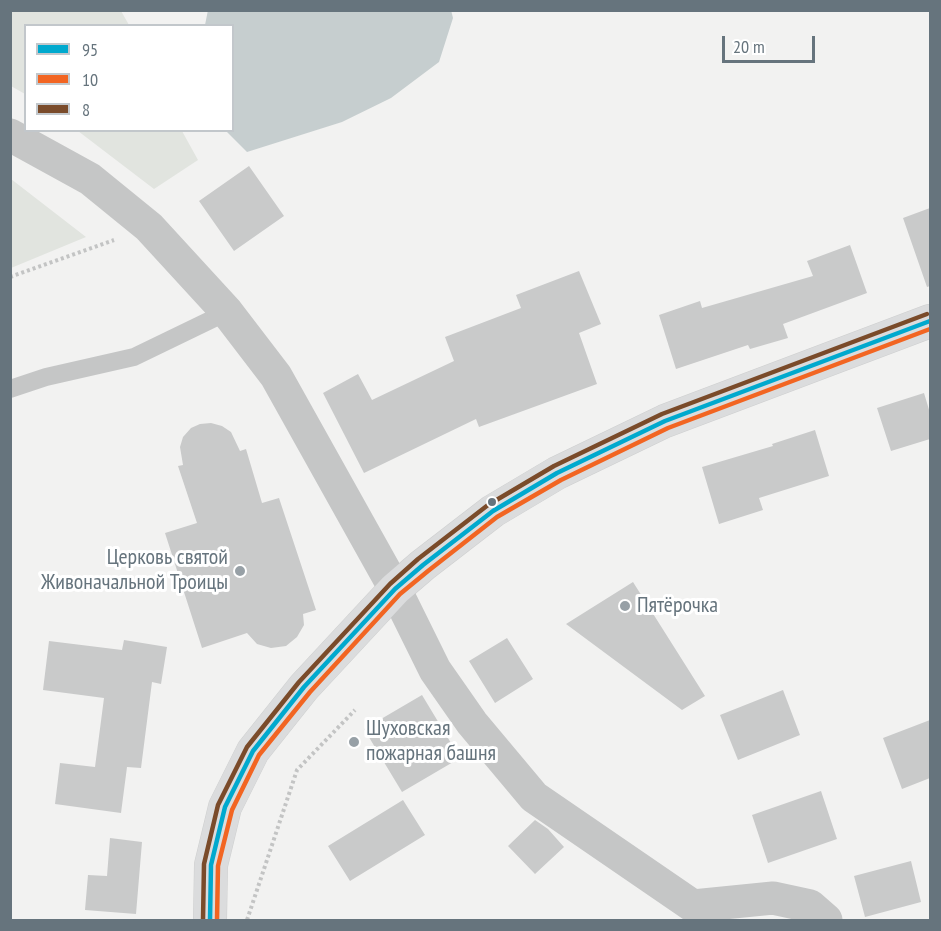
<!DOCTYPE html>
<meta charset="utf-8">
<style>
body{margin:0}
#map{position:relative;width:941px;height:931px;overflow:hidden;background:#f2f2f1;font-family:"PT Sans Narrow",sans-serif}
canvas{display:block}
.frame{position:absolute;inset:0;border:12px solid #66747d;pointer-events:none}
.legend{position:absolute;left:24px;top:24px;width:210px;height:108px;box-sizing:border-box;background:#fff;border:2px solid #c2c7cb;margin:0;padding:8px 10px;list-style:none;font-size:18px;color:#66747d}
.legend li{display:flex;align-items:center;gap:12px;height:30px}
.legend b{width:30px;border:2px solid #c2c7cb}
.scale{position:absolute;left:722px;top:36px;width:93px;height:27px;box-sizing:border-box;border:3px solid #66747d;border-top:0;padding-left:8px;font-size:18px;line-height:21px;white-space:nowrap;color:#66747d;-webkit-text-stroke:4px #fff;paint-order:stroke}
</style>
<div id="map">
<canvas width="941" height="931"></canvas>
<div class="frame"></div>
<ul class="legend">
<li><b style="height:8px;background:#00a9ce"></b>95</li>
<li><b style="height:8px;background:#f26522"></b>10</li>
<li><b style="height:8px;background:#7a4b2a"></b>8</li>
</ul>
<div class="scale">20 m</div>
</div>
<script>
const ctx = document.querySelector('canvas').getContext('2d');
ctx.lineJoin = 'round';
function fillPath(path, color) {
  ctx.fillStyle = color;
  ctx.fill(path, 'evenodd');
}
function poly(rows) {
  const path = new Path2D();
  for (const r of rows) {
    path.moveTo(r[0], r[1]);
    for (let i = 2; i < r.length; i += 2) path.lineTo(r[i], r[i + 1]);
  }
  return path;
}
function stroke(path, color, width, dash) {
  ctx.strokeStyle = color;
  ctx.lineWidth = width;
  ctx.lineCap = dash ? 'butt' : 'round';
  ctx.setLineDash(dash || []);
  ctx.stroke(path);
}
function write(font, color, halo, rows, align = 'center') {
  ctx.font = font + ' "PT Sans Narrow",sans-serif';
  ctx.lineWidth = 6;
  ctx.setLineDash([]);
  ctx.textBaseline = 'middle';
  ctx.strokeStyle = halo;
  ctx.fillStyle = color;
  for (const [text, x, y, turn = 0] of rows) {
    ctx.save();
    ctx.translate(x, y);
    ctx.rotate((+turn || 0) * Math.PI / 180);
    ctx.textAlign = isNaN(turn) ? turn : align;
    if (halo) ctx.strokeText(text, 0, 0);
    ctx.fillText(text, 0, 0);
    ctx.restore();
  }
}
fillPath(poly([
 [10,11,121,11,129,25,26,26,25,94,11,86],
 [78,131,182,131,198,160,154,189],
 [10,179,11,179,86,237,11,268]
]), '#e1e4df');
fillPath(poly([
 [208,10,451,10,453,18,439,62,391,98,342,122,247,152,226,131,232,130,232,26,205,25]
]), '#c6cecf');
fillPath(poly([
 [249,166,284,216,234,251,199,201],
 [930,208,930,286,927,287,903,218],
 [850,245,867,293,783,324,788,338,750,349,748,345,676,369,659,315,700,301,702,308,813,276,807,261],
 [579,271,601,324,579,333,597,384,479,427,476,419,364,473,323,393,358,374,372,400,454,361,445,337,521,308,516,295],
 [924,393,930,413,930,439,891,451,877,408],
 [211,423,222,426,231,432,240,451,246,449,262,503,279,498,316,610,303,614,304,625,297,637,286,646,271,648,257,644,247,633,202,648,165,533,197,523,178,466,183,465,180,447,183,437,191,428,200,424],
 [815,430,829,476,759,498,763,510,719,524,702,467,773,446,772,444],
 [633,582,705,696,682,710,566,624],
 [507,638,533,679,495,703,469,661],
 [124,640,167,647,161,684,152,682,141,768,127,767,121,813,55,804,60,763,95,767,104,698,43,690,49,641,122,650],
 [783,690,800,735,738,760,720,715],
 [422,695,460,758,402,792,364,729],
 [930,720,930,778,902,789,883,738],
 [821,791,837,839,768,863,752,815],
 [403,800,425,835,350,881,328,846],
 [535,820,548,829,564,847,535,874,508,846],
 [110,838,142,842,136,914,85,910,88,875,107,876],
 [911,861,921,902,865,917,854,876]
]), '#c9caca');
const primary = poly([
 [210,920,211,865,225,807,253,751,304,687,395,589,423,565,493,511,557,473,665,421,930,321]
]);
stroke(primary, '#cecfcf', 34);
stroke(poly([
 [10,277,114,240],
 [247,920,297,770,355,710]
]), '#c3c4c4', 4, [3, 3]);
stroke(poly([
 [10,389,46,377,134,357,227,312]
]), '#c5c6c6', 18);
stroke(poly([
 [10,135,90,179,149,227,227,312,276,376,395,589,435,670,472,723,534,797,693,906,773,898,810,906,826,920]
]), '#c5c6c6', 33);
stroke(primary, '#dbdcdd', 33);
stroke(poly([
 [210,920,211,865,225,807,253,751,304,687,395,589,423,565,493,511,557,473,665,421,930,321]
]), '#00a9ce', 4.5);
stroke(poly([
 [217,920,218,866,232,810,259,755,310,692,400,594,428,571,497,517,561,480,668,428,930,329]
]), '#f26522', 4.5);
stroke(poly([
 [203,920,204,864,218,805,247,747,299,682,390,584,418,559,488,505,554,466,662,414,927,314]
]), '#7a4b2a', 4.5);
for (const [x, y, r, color] of [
 [492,502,5,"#66747d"],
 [240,571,6,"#97a0a6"],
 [625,606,6,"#97a0a6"],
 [354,742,6,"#97a0a6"]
]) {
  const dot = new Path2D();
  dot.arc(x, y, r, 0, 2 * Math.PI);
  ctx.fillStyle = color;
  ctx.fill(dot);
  stroke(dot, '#fff', 2);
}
write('22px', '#66747d', '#fff', [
 ["Церковь святой",228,558,"right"],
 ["Живоначальной Троицы",228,583,"right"],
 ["Пятёрочка",637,606],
 ["Шуховская",366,729],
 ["пожарная башня",366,754]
], 'left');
</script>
